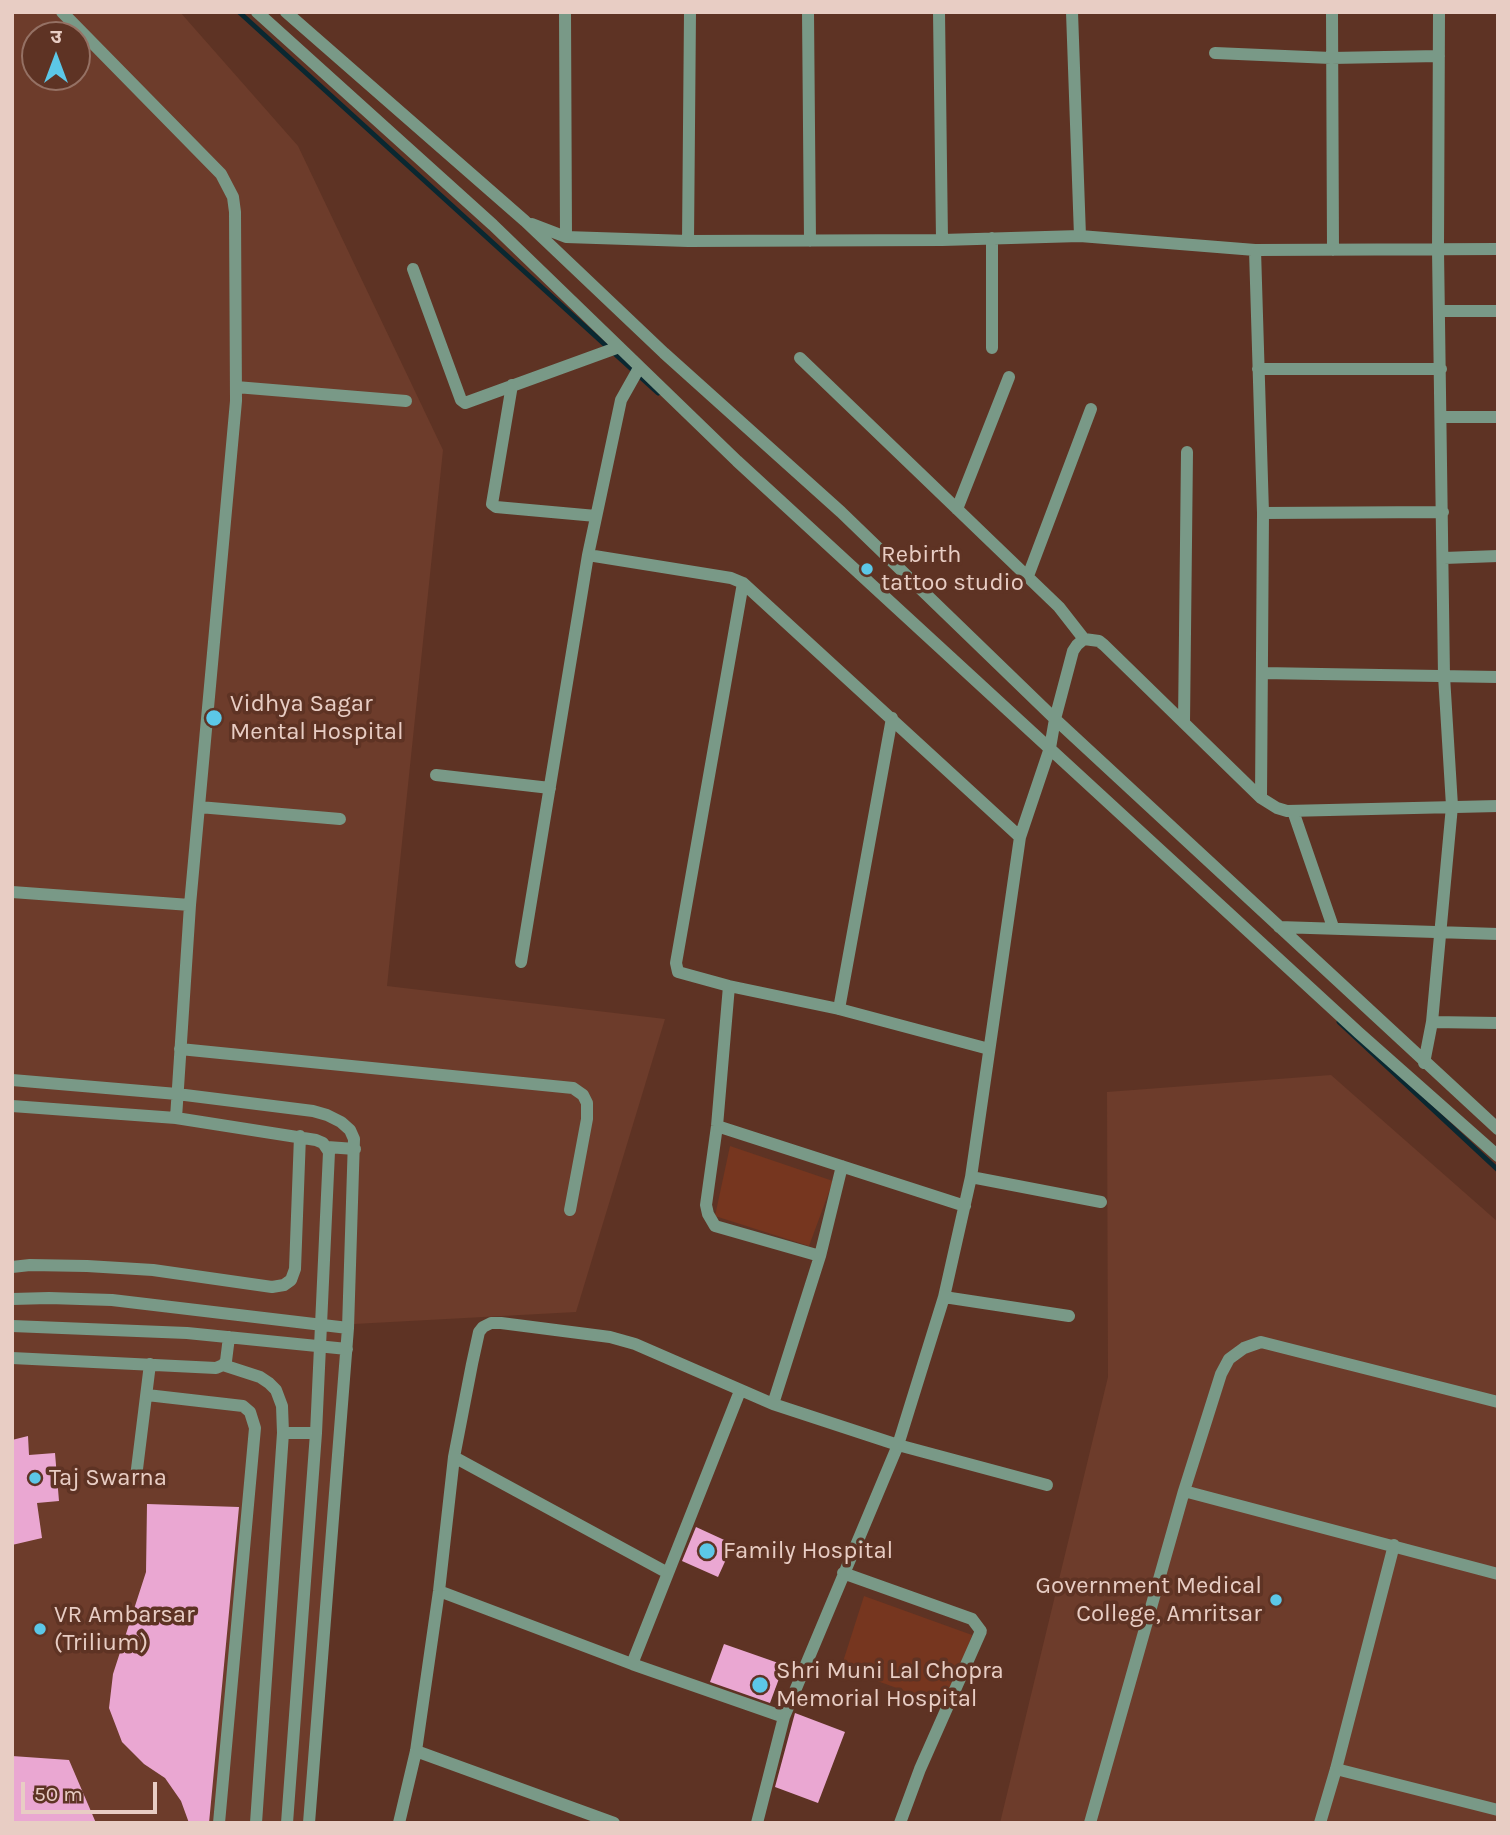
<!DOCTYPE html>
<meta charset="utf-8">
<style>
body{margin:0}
#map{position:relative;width:1510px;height:1835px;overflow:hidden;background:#5e3324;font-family:Karla,"Noto Sans Devanagari",sans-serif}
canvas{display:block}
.frame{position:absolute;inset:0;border:14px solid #e8cdc4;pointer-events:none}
.north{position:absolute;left:21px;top:21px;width:70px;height:70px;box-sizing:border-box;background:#5e3324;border:2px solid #957164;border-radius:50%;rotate:0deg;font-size:19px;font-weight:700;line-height:28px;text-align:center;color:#e8cdc4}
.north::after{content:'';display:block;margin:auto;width:24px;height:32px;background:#5cc7e7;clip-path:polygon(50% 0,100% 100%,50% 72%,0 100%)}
.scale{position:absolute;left:21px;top:1782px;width:136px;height:32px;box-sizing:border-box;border:4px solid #e8cdc4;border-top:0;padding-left:9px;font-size:21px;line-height:24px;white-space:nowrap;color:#e8cdc4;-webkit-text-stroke:5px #5e3324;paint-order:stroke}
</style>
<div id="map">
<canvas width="1510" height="1835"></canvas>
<div class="frame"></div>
<div class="north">उ</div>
<div class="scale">50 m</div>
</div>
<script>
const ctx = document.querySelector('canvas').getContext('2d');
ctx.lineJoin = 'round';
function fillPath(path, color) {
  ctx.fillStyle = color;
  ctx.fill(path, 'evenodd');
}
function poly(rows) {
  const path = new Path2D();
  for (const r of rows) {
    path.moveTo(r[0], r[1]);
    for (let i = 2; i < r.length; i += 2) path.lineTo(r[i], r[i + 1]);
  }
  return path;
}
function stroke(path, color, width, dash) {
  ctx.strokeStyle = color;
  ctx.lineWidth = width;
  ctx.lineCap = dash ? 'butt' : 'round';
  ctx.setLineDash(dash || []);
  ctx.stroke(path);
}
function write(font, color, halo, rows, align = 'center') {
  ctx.font = font + ' Karla,sans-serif';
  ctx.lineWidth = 7;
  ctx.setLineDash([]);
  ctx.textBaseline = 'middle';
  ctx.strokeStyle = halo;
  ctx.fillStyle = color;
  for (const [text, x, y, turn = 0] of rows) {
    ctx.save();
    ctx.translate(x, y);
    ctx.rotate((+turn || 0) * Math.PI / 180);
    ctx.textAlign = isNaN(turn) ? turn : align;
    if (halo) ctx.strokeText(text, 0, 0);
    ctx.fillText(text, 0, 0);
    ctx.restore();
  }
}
fillPath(poly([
 [12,12,180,12,298,146,443,450,387,986,665,1019,576,1312,354,1324,304,1823,12,1823],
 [35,35,77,35,77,77,35,77],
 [1331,1075,1498,1222,1498,1823,1000,1823,1108,1377,1107,1092]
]), '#6d3c2b');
fillPath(poly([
 [730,1146,833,1181,809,1246,715,1216],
 [864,1596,972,1635,947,1706,841,1668]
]), '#76361f');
stroke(poly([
 [239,12,658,393],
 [1339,1022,1498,1170]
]), '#0a2831', 5);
fillPath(poly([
 [28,1436,29,1455,55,1453,59,1501,37,1503,42,1538,12,1545,12,1440],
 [147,1504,239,1507,209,1823,189,1823,181,1801,165,1778,144,1764,122,1742,109,1708,113,1674,146,1572],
 [696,1527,733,1544,718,1577,682,1561],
 [724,1644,784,1665,770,1703,710,1682],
 [795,1713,845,1732,818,1803,775,1787],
 [12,1756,69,1760,96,1823,12,1823]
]), '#eaa7d2');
stroke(poly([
 [62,12,221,174,233,197,235,212,236,401,190,905,176,1118],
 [257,12,493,225,737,461,1359,1033,1498,1156],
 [286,12,525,221,664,353,841,512,1055,719,1498,1129],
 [565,12,566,237],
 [808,12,810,241],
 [939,12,942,240],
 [1072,12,1080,236],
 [1332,12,1333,250],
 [1215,53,1331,58,1439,56],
 [532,224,566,237,688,241,942,240,1080,236,1255,250,1498,249],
 [992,238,992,348],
 [688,241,690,12],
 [1255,250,1263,513,1261,798],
 [413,269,461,400,465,403,619,347],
 [1441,311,1498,311],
 [800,358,1059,607,1084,639],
 [1258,369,1441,369],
 [512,385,492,504,496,507,596,516],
 [236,387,406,401],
 [1442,417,1498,417],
 [957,509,1009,377],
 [1263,513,1443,512],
 [588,555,731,578,743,583,1020,837],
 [1444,558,1498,556],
 [1028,576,1091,409],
 [743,583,676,963,678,972,729,986,839,1009,989,1049],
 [1262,673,1498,677],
 [1184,723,1187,452],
 [436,775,550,788],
 [199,807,340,819],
 [1293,811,1333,927],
 [12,892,190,905],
 [1279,927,1498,934],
 [521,962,588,555,621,400,639,368],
 [729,986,717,1126,706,1205,708,1214,715,1226,820,1256],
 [839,1009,892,718],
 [1432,1022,1498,1023],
 [180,1049,573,1088,583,1095,587,1103,587,1119,570,1210],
 [1424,1063,1432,1022,1452,806,1444,676,1438,250,1439,12],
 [12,1080,177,1094,313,1111,327,1115,341,1122,350,1130,354,1139,348,1328,309,1823],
 [12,1106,176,1118,316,1140,323,1143,329,1152,316,1433,287,1823],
 [717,1126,965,1206],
 [327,1147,355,1149],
 [971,1177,1101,1202],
 [12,1267,30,1265,87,1266,153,1270,272,1287,284,1285,291,1280,295,1269,300,1136],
 [944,1297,1069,1316],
 [12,1299,49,1298,112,1300,348,1328],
 [12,1326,187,1333,347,1349],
 [12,1358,216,1368,223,1365,226,1361,229,1337],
 [223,1365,260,1377,269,1383,276,1390,282,1406,283,1433,256,1823],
 [147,1395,243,1406,250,1412,255,1428,219,1823],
 [773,1404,820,1256,842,1166],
 [283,1433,316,1433],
 [454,1457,666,1572],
 [136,1477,150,1364],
 [1184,1491,1498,1574],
 [843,1573,972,1619,981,1631,920,1769,900,1823],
 [439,1591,632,1664,784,1717],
 [632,1664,740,1391],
 [416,1751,614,1823],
 [1336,1769,1498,1810],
 [399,1823,416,1751,439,1591,454,1457,472,1364,479,1332,483,1327,491,1323,501,1323,610,1337,635,1344,773,1404,898,1445,1047,1485],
 [757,1823,784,1717,898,1445,944,1297,971,1177,1020,837,1050,748,1055,719,1073,651,1077,645,1084,639,1099,641,1104,645,1261,798,1277,808,1287,811,1498,806],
 [1090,1823,1184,1491,1221,1374,1229,1359,1244,1348,1261,1342,1498,1402],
 [1320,1823,1336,1769,1394,1545]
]), '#799987', 12);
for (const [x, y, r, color] of [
 [867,569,7,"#5cc7e7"],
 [214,718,9,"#5cc7e7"],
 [35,1478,7,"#5cc7e7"],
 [707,1551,9,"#5cc7e7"],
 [1276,1600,7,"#5cc7e7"],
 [40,1629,7,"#5cc7e7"],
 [760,1685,9,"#5cc7e7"]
]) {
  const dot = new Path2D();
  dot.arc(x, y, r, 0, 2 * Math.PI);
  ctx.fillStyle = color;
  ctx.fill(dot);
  stroke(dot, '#5e3324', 2.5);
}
write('24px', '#e8cdc4', '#5e3324', [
 ["Rebirth",881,555],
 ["tattoo studio",881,583],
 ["Vidhya Sagar",230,704],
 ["Mental Hospital",230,732],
 ["Taj Swarna",49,1478],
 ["Family Hospital",723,1551],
 ["Government Medical",1262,1586,"right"],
 ["College, Amritsar",1262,1614,"right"],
 ["VR Ambarsar",54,1615],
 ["(Trilium)",54,1643],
 ["Shri Muni Lal Chopra",776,1671],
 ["Memorial Hospital",776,1699]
], 'left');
</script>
